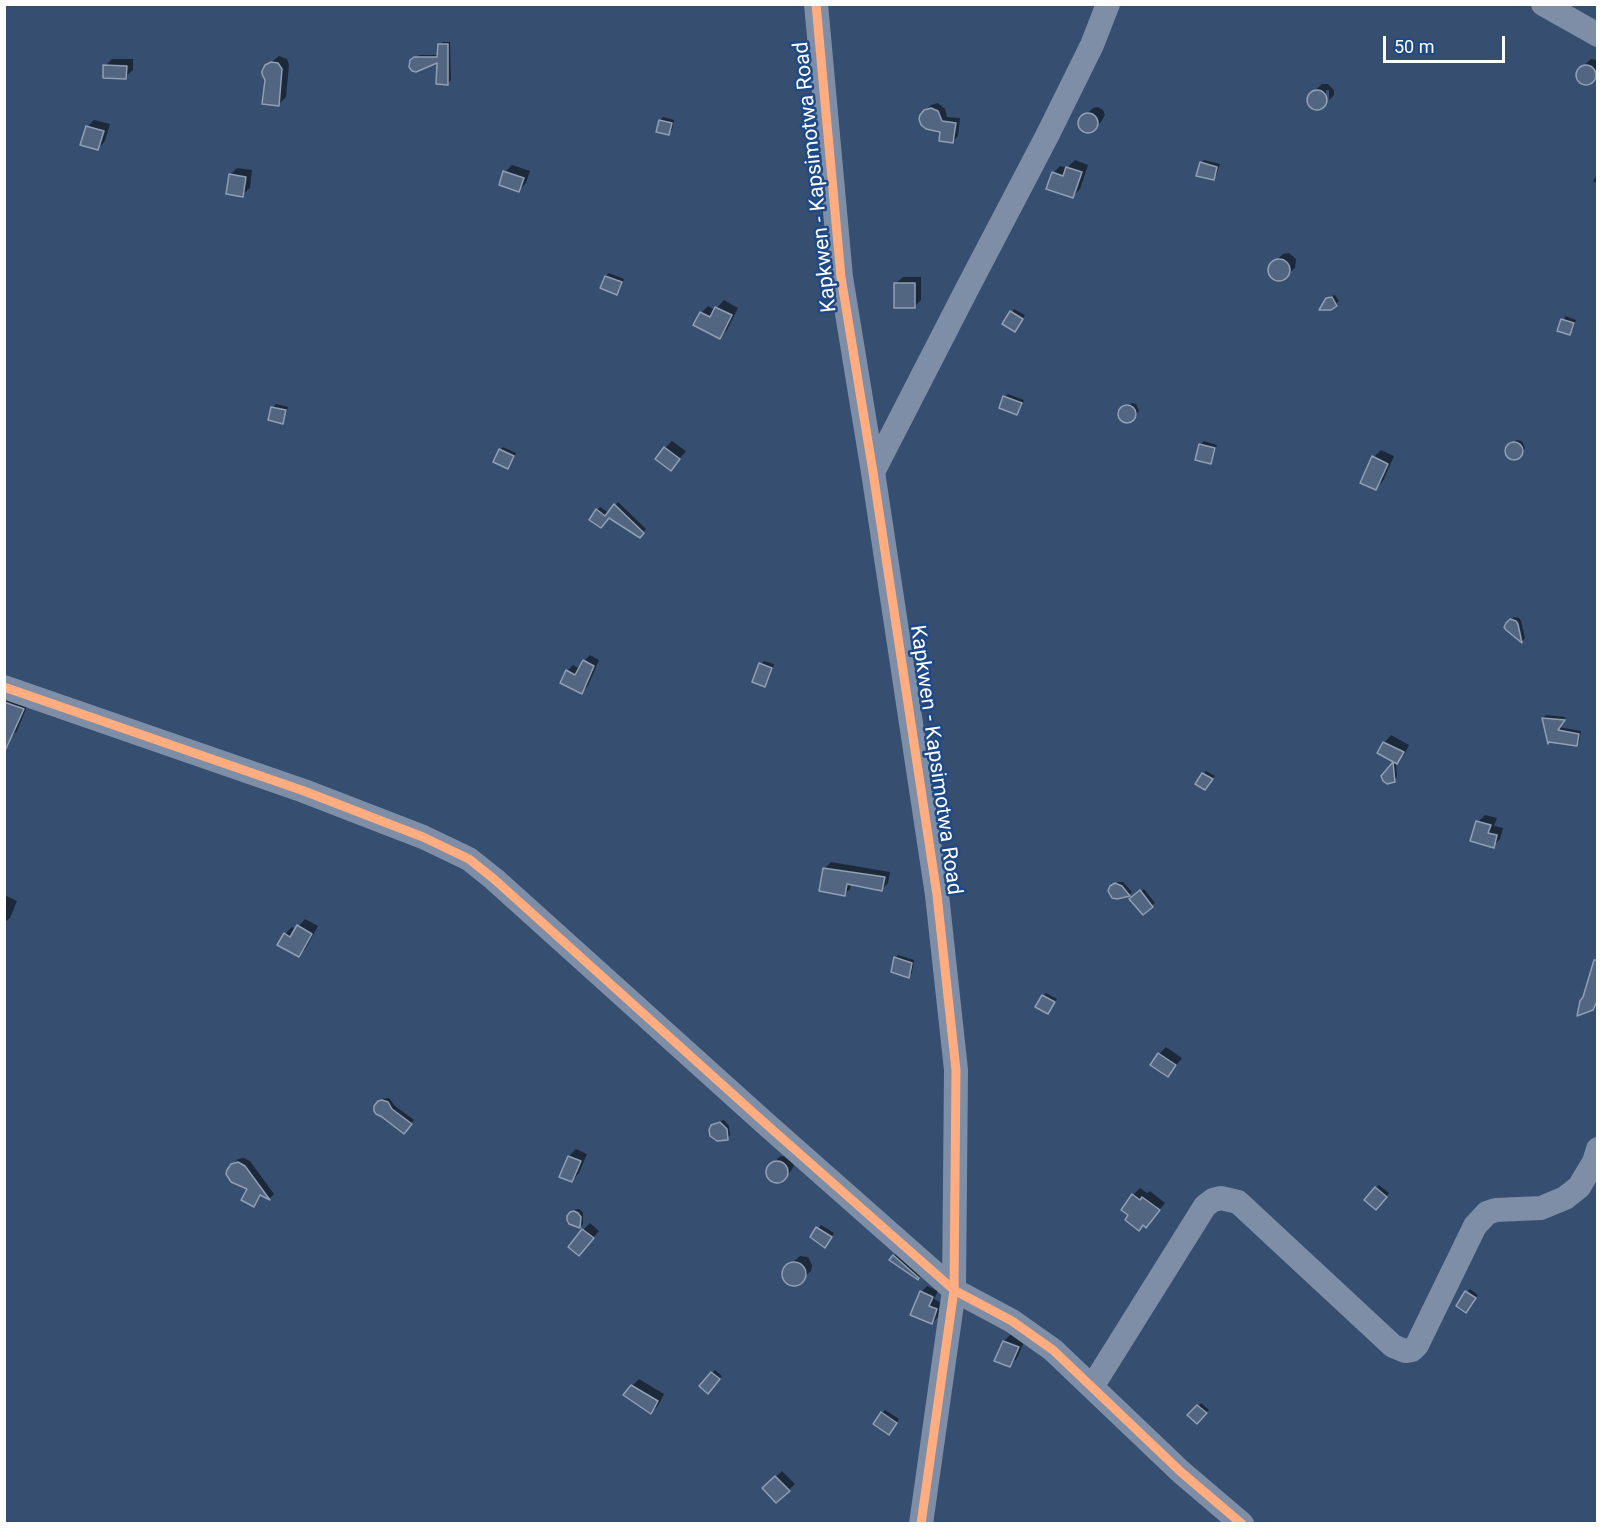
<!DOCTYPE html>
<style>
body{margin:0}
#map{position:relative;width:1602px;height:1528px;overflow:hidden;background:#364e70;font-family:Roboto,sans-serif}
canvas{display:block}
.frame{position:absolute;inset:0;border:6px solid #fff;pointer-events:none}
.scale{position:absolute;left:1383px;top:36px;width:122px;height:27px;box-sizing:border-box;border:3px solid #fff;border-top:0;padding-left:8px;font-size:18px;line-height:21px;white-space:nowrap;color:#fff;-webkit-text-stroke:4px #1e4989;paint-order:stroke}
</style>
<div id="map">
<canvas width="1602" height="1528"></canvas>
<div class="frame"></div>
<div class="scale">50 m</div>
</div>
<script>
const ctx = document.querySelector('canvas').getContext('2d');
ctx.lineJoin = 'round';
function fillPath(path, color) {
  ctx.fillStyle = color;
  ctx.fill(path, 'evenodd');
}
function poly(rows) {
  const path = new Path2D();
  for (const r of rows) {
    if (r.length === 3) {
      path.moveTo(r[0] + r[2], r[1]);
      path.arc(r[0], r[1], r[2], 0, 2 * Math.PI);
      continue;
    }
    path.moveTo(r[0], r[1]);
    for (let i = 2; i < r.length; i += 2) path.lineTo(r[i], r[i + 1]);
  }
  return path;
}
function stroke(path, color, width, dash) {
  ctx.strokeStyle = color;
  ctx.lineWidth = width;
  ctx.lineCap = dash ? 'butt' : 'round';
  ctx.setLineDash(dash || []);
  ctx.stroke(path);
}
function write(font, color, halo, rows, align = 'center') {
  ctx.font = font + ' Roboto,sans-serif';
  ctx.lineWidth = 5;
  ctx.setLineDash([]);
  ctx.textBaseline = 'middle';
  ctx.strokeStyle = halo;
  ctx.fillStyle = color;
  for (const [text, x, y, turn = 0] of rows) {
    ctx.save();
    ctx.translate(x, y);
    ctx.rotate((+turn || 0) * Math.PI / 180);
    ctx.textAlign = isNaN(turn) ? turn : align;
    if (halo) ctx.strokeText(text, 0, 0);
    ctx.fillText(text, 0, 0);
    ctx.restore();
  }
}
fillPath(poly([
 [443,42,450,42,451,80,448,83,439,60,411,63,419,55,439,55,439,45],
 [279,56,287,59,289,64,286,97,279,104,267,80,264,68],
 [112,59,133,59,133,70,125,77,105,66],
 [1591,59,1598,60,1598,75,1590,82,1584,83,1579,80,1577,75,1579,70],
 [1322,84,1328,84,1334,90,1334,95,1329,100,1329,90,1326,90,1326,103,1319,108,1311,106,1308,101,1310,95],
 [938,103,945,109,947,117,960,118,958,136,953,141,925,111,931,105],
 [1098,107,1103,110,1105,115,1101,122,1093,130,1088,131,1081,127,1081,119,1093,108],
 [663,117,674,120,672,130,669,133,658,131,660,120],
 [94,120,110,124,105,141,98,149,87,127],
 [1075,160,1088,165,1080,189,1073,196,1053,173,1060,166,1067,168],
 [1204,160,1220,164,1216,176,1213,179,1201,163],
 [512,165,530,171,526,183,519,190,505,172],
 [237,168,252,170,250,188,242,195,230,175],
 [1598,173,1598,184,1593,181],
 [1289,253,1296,259,1295,268,1282,279,1273,278,1270,272,1270,266,1283,254],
 [609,273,624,279,620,290,617,293,602,287,606,276],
 [903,277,921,277,921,300,914,307,895,284],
 [1335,295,1339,301,1331,309,1327,299,1331,296],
 [724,300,738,308,727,330,720,337,701,313,708,306,715,310],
 [1014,309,1025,315,1018,327,1004,324],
 [1566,316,1576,320,1573,330,1570,333,1559,330,1563,320],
 [1008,394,1024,400,1020,410,1017,413,1005,397],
 [1132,403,1136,404,1139,411,1133,419,1129,421,1124,420,1121,417,1122,410],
 [276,404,288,407,285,419,282,422,273,408],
 [1517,440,1522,441,1525,448,1520,456,1515,458,1510,458,1506,452,1507,447],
 [672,441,686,451,671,469,665,448],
 [1204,441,1217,445,1213,459,1210,463,1197,459,1201,444],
 [503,447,516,453,511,464,508,467,500,450],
 [1381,450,1394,456,1383,481,1376,488,1374,457],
 [618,502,646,529,640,536,609,516,604,523,597,510,600,507,609,513],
 [1514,617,1519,618,1521,621,1525,638,1522,641,1507,629,1507,624],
 [590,655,599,660,588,686,582,692,567,671,573,665,580,669,584,661],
 [764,661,774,664,768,682,765,685,761,664],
 [10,696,29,702,17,731,4,743,4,701],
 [1546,715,1566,717,1559,727,1581,731,1579,742,1576,745,1543,718],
 [1391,735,1409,745,1404,755,1396,763,1397,777,1394,781,1383,776,1396,761,1384,743],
 [1206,771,1215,776,1208,785,1197,783],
 [1485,815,1497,818,1494,826,1503,828,1500,839,1493,846,1478,822],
 [831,862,890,872,888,883,882,889,851,884,850,889,845,894,821,890,825,868],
 [1117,882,1123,882,1132,892,1129,895,1114,897,1110,889],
 [1144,889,1155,903,1143,913,1134,896],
 [4,895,17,901,10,918,4,923],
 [305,919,318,926,306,948,299,955,285,934,292,927,296,929],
 [898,955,914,960,912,973,909,976,895,958],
 [1046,993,1057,999,1051,1009,1043,996],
 [1166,1047,1182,1058,1168,1075,1159,1054],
 [389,1098,395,1106,414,1120,407,1129,376,1106,382,1099],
 [724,1120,729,1126,730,1135,727,1138,713,1126,716,1122],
 [576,1149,587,1154,579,1173,572,1181,569,1156],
 [788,1155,792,1159,794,1165,791,1171,784,1178,775,1181,768,1175,768,1170,779,1157],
 [244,1158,250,1161,274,1194,270,1198,261,1194,253,1205,249,1189,230,1167,238,1159],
 [1379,1185,1389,1193,1376,1208,1376,1188],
 [1140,1188,1147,1193,1150,1191,1165,1203,1146,1226,1130,1215,1133,1195],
 [578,1209,581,1210,583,1213,583,1224,580,1227,568,1216,574,1210],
 [590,1223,599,1231,586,1247,583,1230],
 [821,1225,834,1233,828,1243,812,1237],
 [901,1249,925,1271,918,1278,894,1256],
 [800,1256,808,1257,812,1265,811,1271,798,1283,789,1283,784,1275,786,1268],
 [927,1286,938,1291,934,1299,942,1303,938,1317,932,1323,921,1292],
 [1470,1289,1478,1295,1469,1308,1467,1292],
 [1011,1334,1025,1340,1017,1358,1010,1365,1004,1341],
 [715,1370,722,1376,708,1392,701,1385],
 [639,1379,664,1394,658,1406,651,1412,632,1386],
 [1201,1403,1209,1410,1197,1422,1189,1415],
 [885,1410,899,1419,892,1430,882,1413],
 [782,1471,795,1484,789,1490,770,1482]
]), '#0007');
const building = poly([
 [438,44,448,44,448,85,436,84,437,63,416,72,412,71,409,67,410,60,414,57,437,57,438,44],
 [271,62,278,63,282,69,279,106,262,104,265,80,262,74,262,71,265,65,271,62],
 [103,65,127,66,126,79,103,78,103,65],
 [1586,75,10],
 [1317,100,10],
 [931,108,938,111,942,121,956,123,953,143,939,141,940,132,926,129,921,125,919,119,920,115,924,110,931,108],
 [1088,123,10],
 [659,120,672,123,669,135,656,132,659,120],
 [86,126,104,131,98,150,80,145,86,126],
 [1200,162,1217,167,1214,180,1196,176,1200,162],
 [1066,167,1082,172,1073,198,1046,189,1052,172,1063,176,1066,167],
 [503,171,524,178,519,192,499,185,503,171],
 [229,174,246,177,243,197,226,194,229,174],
 [1279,270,11],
 [605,276,622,282,617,295,600,288,605,276],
 [894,283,915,283,915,308,894,308,894,283],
 [1332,297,1337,306,1331,310,1319,310,1326,298,1332,297],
 [715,307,732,315,720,339,693,325,700,312,710,317,715,307],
 [1010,311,1023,319,1015,332,1002,324,1010,311],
 [1561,319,1574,323,1570,335,1557,331,1561,319],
 [1003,396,1022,403,1017,415,999,408,1003,396],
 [1127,414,9],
 [271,407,286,410,283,424,268,420,271,407],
 [1514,451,9],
 [1199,444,1215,448,1211,464,1195,460,1199,444],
 [664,447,680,459,671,471,655,459,664,447],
 [499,449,514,456,508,469,493,462,499,449],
 [1372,456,1388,464,1376,490,1360,483,1372,456],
 [614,504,644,533,640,538,609,518,601,528,589,520,596,509,605,516,614,504],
 [1510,619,1516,621,1518,624,1522,643,1506,630,1504,627,1506,623,1510,619],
 [583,660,594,666,582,694,560,683,566,670,575,675,583,660],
 [759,663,772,668,765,687,752,682,759,663],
 [4,702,24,709,4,753,4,702],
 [1542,718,1565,720,1558,730,1579,734,1577,746,1549,742,1548,744,1542,718],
 [1383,742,1404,752,1397,764,1377,753,1383,742],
 [1393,762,1395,782,1387,784,1383,781,1381,776,1393,762],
 [1202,773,1213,779,1205,790,1195,784,1202,773],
 [1476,821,1491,825,1488,833,1497,835,1494,848,1470,841,1476,821],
 [823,868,885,877,882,891,847,884,845,896,819,891,823,868],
 [1115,883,1122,886,1130,896,1117,899,1112,898,1108,891,1110,886,1115,883],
 [1140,890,1153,907,1143,915,1129,899,1140,890],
 [297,925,312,934,299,957,277,945,284,933,290,937,297,925],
 [894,957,912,963,909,978,891,972,894,957],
 [1594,960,1598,960,1598,999,1593,1010,1577,1016,1580,1001,1583,997,1594,960],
 [1042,995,1055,1002,1048,1014,1035,1007,1042,995],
 [1158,1053,1176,1065,1168,1077,1150,1065,1158,1053],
 [382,1100,388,1102,392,1109,412,1124,404,1134,382,1117,376,1114,374,1111,374,1106,378,1101,382,1100],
 [720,1122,727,1129,728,1140,717,1141,710,1136,709,1130,711,1125,720,1122],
 [568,1156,581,1161,572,1182,559,1177,568,1156],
 [777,1172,11],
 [238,1162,245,1166,270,1200,260,1195,254,1207,241,1200,247,1189,231,1182,226,1174,227,1170,231,1164,238,1162],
 [1375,1187,1387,1197,1376,1210,1364,1200,1375,1187],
 [1132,1194,1140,1200,1142,1197,1160,1210,1146,1228,1143,1225,1139,1231,1125,1220,1128,1215,1121,1210,1132,1194],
 [574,1211,578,1213,581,1217,580,1228,569,1224,567,1220,567,1216,570,1212,574,1211],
 [816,1227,832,1237,825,1248,810,1237,816,1227],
 [582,1229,594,1238,579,1256,568,1247,582,1229],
 [893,1255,919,1278,918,1280,889,1260,893,1255],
 [794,1274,12],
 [920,1291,933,1297,929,1306,937,1309,932,1324,910,1315,920,1291],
 [1465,1291,1476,1298,1466,1313,1456,1306,1465,1291],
 [1003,1341,1019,1347,1010,1367,994,1361,1003,1341],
 [711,1372,720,1379,708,1394,699,1386,711,1372],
 [631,1385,658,1401,651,1414,623,1395,631,1385],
 [1197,1405,1207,1413,1197,1424,1187,1415,1197,1405],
 [881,1412,897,1423,889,1435,873,1424,881,1412],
 [775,1476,790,1491,776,1503,762,1488,775,1476]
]);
fillPath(building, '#526581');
stroke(building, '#919fb3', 1.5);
stroke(poly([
 [816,4,841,277,873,472,937,895,956,1070,954,1290,921,1524],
 [1543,4,1598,35],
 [873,472,967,289,1047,136,1092,45,1108,4],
 [4,687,304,791,423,837,469,859,494,879,766,1124,954,1290,1012,1321,1053,1350,1181,1472,1242,1524],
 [1092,1387,1205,1206,1213,1200,1221,1198,1238,1202,1393,1346,1405,1351,1412,1350,1417,1345,1475,1226,1487,1213,1496,1210,1541,1208,1565,1198,1579,1187,1594,1162,1598,1149]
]), '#7d8ea6', 24);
stroke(poly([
 [816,4,841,277,873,472,937,895,956,1070,954,1290,921,1524],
 [4,687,304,791,423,837,469,859,494,879,766,1124,954,1290,1012,1321,1053,1350,1181,1472,1242,1524]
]), '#ffac80', 9);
write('21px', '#fff', '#1e4989', [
 ["Kapkwen - Kapsimotwa Road",816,177,-96],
 ["Kapkwen - Kapsimotwa Road",935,760,82]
]);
</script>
